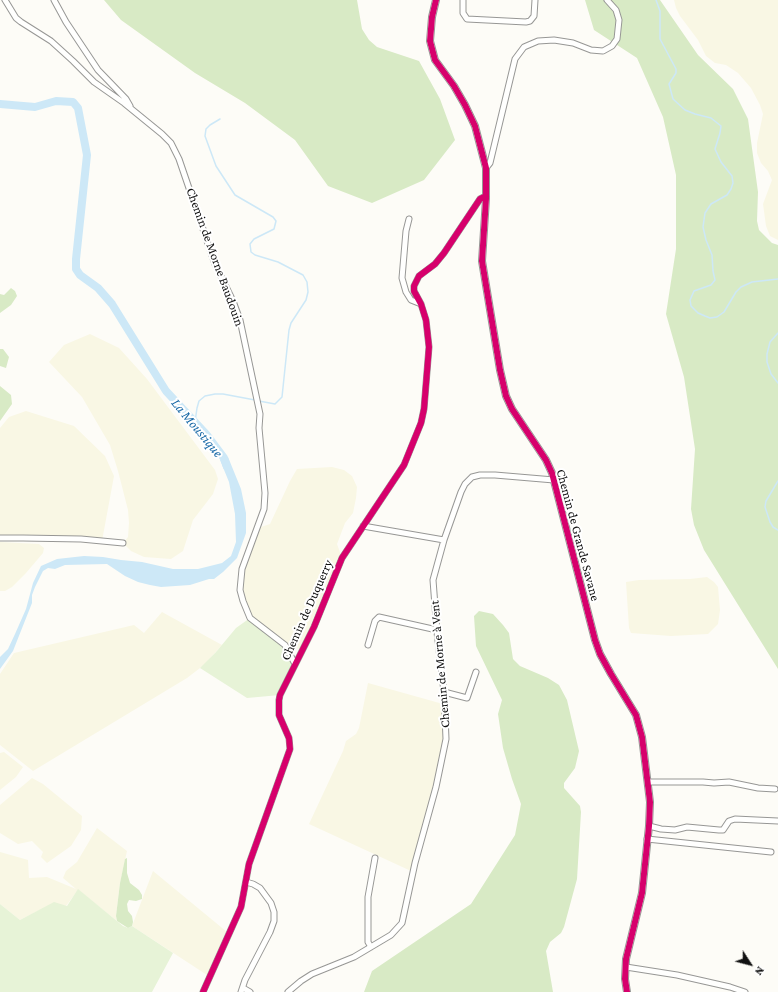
<!DOCTYPE html>
<meta charset="utf-8">
<style>
body{margin:0}
#map{position:relative;width:778px;height:992px;overflow:hidden;background:#fdfcf7;font-family:"Crimson Pro",serif}
canvas{display:block}
.north{position:absolute;left:730px;top:944px;width:40px;height:40px;-webkit-text-stroke:3px #fff;paint-order:stroke;rotate:126deg;font-size:11px;font-weight:700;line-height:16px;text-align:center;color:#111}
.north::after{content:'';display:block;margin:auto;width:14px;height:18px;background:#111;clip-path:polygon(50% 0,100% 100%,50% 72%,0 100%)}
</style>
<div id="map">
<canvas width="778" height="992"></canvas>
<div class="north">N</div>
</div>
<script>
const ctx = document.querySelector('canvas').getContext('2d');
ctx.lineJoin = 'round';
function fillPath(path, color) {
  ctx.fillStyle = color;
  ctx.fill(path, 'evenodd');
}
function poly(rows) {
  const path = new Path2D();
  for (const r of rows) {
    path.moveTo(r[0], r[1]);
    for (let i = 2; i < r.length; i += 2) path.lineTo(r[i], r[i + 1]);
  }
  return path;
}
function stroke(path, color, width, dash) {
  ctx.strokeStyle = color;
  ctx.lineWidth = width;
  ctx.lineCap = dash ? 'butt' : 'round';
  ctx.setLineDash(dash || []);
  ctx.stroke(path);
}
function write(font, color, halo, rows, align = 'center') {
  ctx.font = font + ' "Crimson Pro",serif';
  ctx.lineWidth = 4;
  ctx.setLineDash([]);
  ctx.textBaseline = 'middle';
  ctx.strokeStyle = halo;
  ctx.fillStyle = color;
  for (const [text, x, y, turn = 0] of rows) {
    ctx.save();
    ctx.translate(x, y);
    ctx.rotate((+turn || 0) * Math.PI / 180);
    ctx.textAlign = isNaN(turn) ? turn : align;
    if (halo) ctx.strokeText(text, 0, 0);
    ctx.fillText(text, 0, 0);
    ctx.restore();
  }
}
fillPath(poly([
 [674,0,778,0,778,240,770,236,766,226,763,204,772,180,768,171,761,163,757,153,757,143,763,114,760,105,751,88,738,73,726,65,715,63,706,56,698,40,680,16,676,8],
 [90,334,119,348,147,379,215,470,218,479,213,494,193,520,183,551,171,559,144,557,131,551,123,543,128,537,129,523,128,510,118,471,110,445,82,397,49,362,64,345],
 [26,411,74,426,105,456,114,476,102,541,0,538,0,428,9,417],
 [332,467,344,470,352,476,357,487,356,498,353,513,345,523,337,544,342,558,303,650,285,645,250,618,243,601,241,580,258,528,270,524,290,481,297,469],
 [0,542,39,544,44,548,43,553,26,573,12,587,5,591,0,591],
 [707,577,714,582,718,587,720,610,718,624,708,634,671,636,631,633,629,628,626,582,639,580,690,579],
 [162,612,222,645,204,665,187,678,33,771,0,745,0,674,14,653,134,625,144,633],
 [368,683,443,704,445,735,433,791,411,871,309,824,343,751,346,741,356,734,359,728],
 [4,752,23,767,16,777,0,790,0,753],
 [32,778,43,784,82,816,81,830,71,846,47,863,41,857,43,852,32,841,18,844,0,833,0,805],
 [97,828,127,851,120,883,116,916,117,921,78,890,66,906,54,903,20,920,0,904,0,852,28,860,29,878,47,877,76,889,63,878,66,871,77,862],
 [153,871,227,932,207,975,132,926]
]), '#f9f7e4');
fillPath(poly([
 [250,618,285,645,295,664,280,695,247,698,200,668,216,652,236,628],
 [78,889,123,926,128,928,132,926,173,953,152,992,0,992,0,904,20,920,54,902,67,906]
]), '#e7f3d7');
fillPath(poly([
 [104,0,357,0,362,29,369,40,377,47,419,61,440,99,455,140,424,180,372,203,328,186,295,140,245,103,195,73,121,20],
 [585,0,660,0,698,55,733,89,748,119,758,192,757,221,759,230,772,243,778,245,778,669,704,550,694,525,691,509,695,449,684,377,666,314,676,249,676,175,663,117,637,58,594,30],
 [11,288,15,291,17,296,11,305,0,313,0,294,4,295],
 [0,349,3,349,9,357,6,368,0,366],
 [0,386,11,395,12,404,0,421],
 [479,611,493,614,503,625,509,633,513,659,520,666,548,678,559,685,567,700,579,751,575,768,564,783,564,788,580,806,581,812,577,879,564,927,561,933,550,942,546,951,553,992,364,992,372,971,471,904,515,835,521,804,512,779,503,748,498,714,502,700,476,646,474,616],
 [127,858,127,873,130,883,139,890,142,895,142,899,136,901,129,900,127,904,128,911,132,916,133,922,132,926,128,928,117,921,116,916,120,883,125,859]
]), '#d8eac5');
fillPath(poly([
 [228,457,241,489,246,513,246,533,237,558,223,572,214,579,209,579,190,585,161,587,150,585,138,582,125,576,107,564,65,565,55,569,48,568,43,571,35,587,32,595,32,603,13,651,0,669,0,657,8,649,15,634,26,609,33,583,41,566,57,559,84,556,103,557,121,560,142,562,173,569,198,569,222,563,231,556,236,542,235,514,229,482,220,460]
]), '#cde8f7');
stroke(poly([
 [656,0,660,11,660,39,676,69,676,73,669,84,673,99,685,110,695,114,711,118,721,126,720,133,715,149,721,162,732,176,733,183,731,189,727,195,711,204,705,213,703,227,706,240,712,255,713,271,715,280,711,285,694,291,690,300,691,306,698,313,705,316,710,318,717,317,724,312,736,292,741,287,752,282,778,279],
 [220,119,210,125,206,129,205,136,216,166,235,195,273,217,276,221,274,229,254,239,250,244,251,252,255,255,278,262,303,275,307,282,308,292,306,300,291,323,289,330,282,397,275,404,259,401],
 [778,333,770,342,767,354,767,362,771,374,778,383],
 [195,422,197,408,199,401,205,396,215,394,223,394,255,400],
 [778,481,766,501,765,507,770,522,773,527,778,530]
]), '#cde8f7', 1.5);
stroke(poly([
 [0,104,35,107,56,101,73,102,78,108,87,155,76,259,76,269,80,275,98,288,112,304,166,391,206,434,224,458,227,467]
]), '#cde8f7', 8);
const minor = poly([
 [5,0,16,18,21,22,51,41,73,61,94,82,124,103,162,134,171,143,179,159,215,264,233,301,240,320,260,414,259,428,265,493,264,509,242,569,240,590,243,601,250,618,285,645,295,664],
 [54,0,66,22,98,70,126,99,130,106],
 [463,0,463,13,467,19,526,22,530,21,534,16,535,0],
 [486,168,490,163,515,59,524,47,538,41,554,40,573,43,591,50,603,51,612,46,617,39,619,20,616,10,607,0],
 [409,219,406,231,402,278,406,292,411,300,421,304],
 [363,526,444,540],
 [0,538,23,538,81,539,123,543],
 [368,645,375,621,379,617,437,630],
 [444,692,467,698,476,672],
 [648,782,703,782,714,783,729,782,758,788,775,789],
 [649,826,661,829,675,830,687,827,719,830,723,830,729,821,735,819,778,821],
 [647,839,771,852],
 [371,947,368,942,368,897,375,858],
 [626,967,677,975,730,987,745,992],
 [243,988,250,992],
 [203,992,241,907,249,864,290,749,289,738,279,715,279,700,280,695,314,627,342,558,404,465,421,423,424,409,429,347,426,320,421,304,414,291,414,286,419,276,435,264,444,253,480,199,486,196],
 [241,992,245,980,270,932,274,921,274,912,271,903,260,888,253,884,246,882],
 [288,992,301,981,312,974,354,957,391,935,402,923,415,863,436,787,446,739,444,692,437,632,433,580,444,540,461,492,465,484,472,477,480,475,495,475,554,480]
]);
const tertiary = poly([
 [436,0,432,17,430,41,435,60,454,86,465,105,475,126,486,168,486,199,482,261,500,370,506,396,512,409,546,460,552,473,595,640,600,654,611,674,636,715,642,737,650,802,649,826,642,893,626,959,625,979,627,992]
]);
stroke(minor, '#979795', 7);
stroke(tertiary, '#979795', 8);
stroke(minor, '#fffffe', 5);
stroke(tertiary, '#fffffe', 6);
stroke(poly([
 [436,0,432,17,430,41,435,60,454,86,465,105,475,126,486,168,486,199,482,261,500,370,506,396,512,409,546,460,552,473,595,640,600,654,611,674,636,715,642,737,650,802,649,826,642,893,626,959,625,979,627,992],
 [203,992,241,907,249,864,290,749,289,738,279,715,279,700,280,695,314,627,342,558,404,465,421,423,424,409,429,347,426,320,421,304,414,291,414,286,419,276,435,264,444,253,480,199,486,196]
]), '#d6006c', 6);
write('13px', '#111', '#fff', [
 ["Chemin de Morne Baudouin",215,257,70],
 ["Chemin de Grande Savane",578,535,75],
 ["Chemin de Duquerry",307,610,-66],
 ["Chemin de Morne à Vent",440,664,-95]
]);
write('italic 14px', '#1768a6', '#fff', [
 ["La Moustique",197,428,50]
]);
</script>
